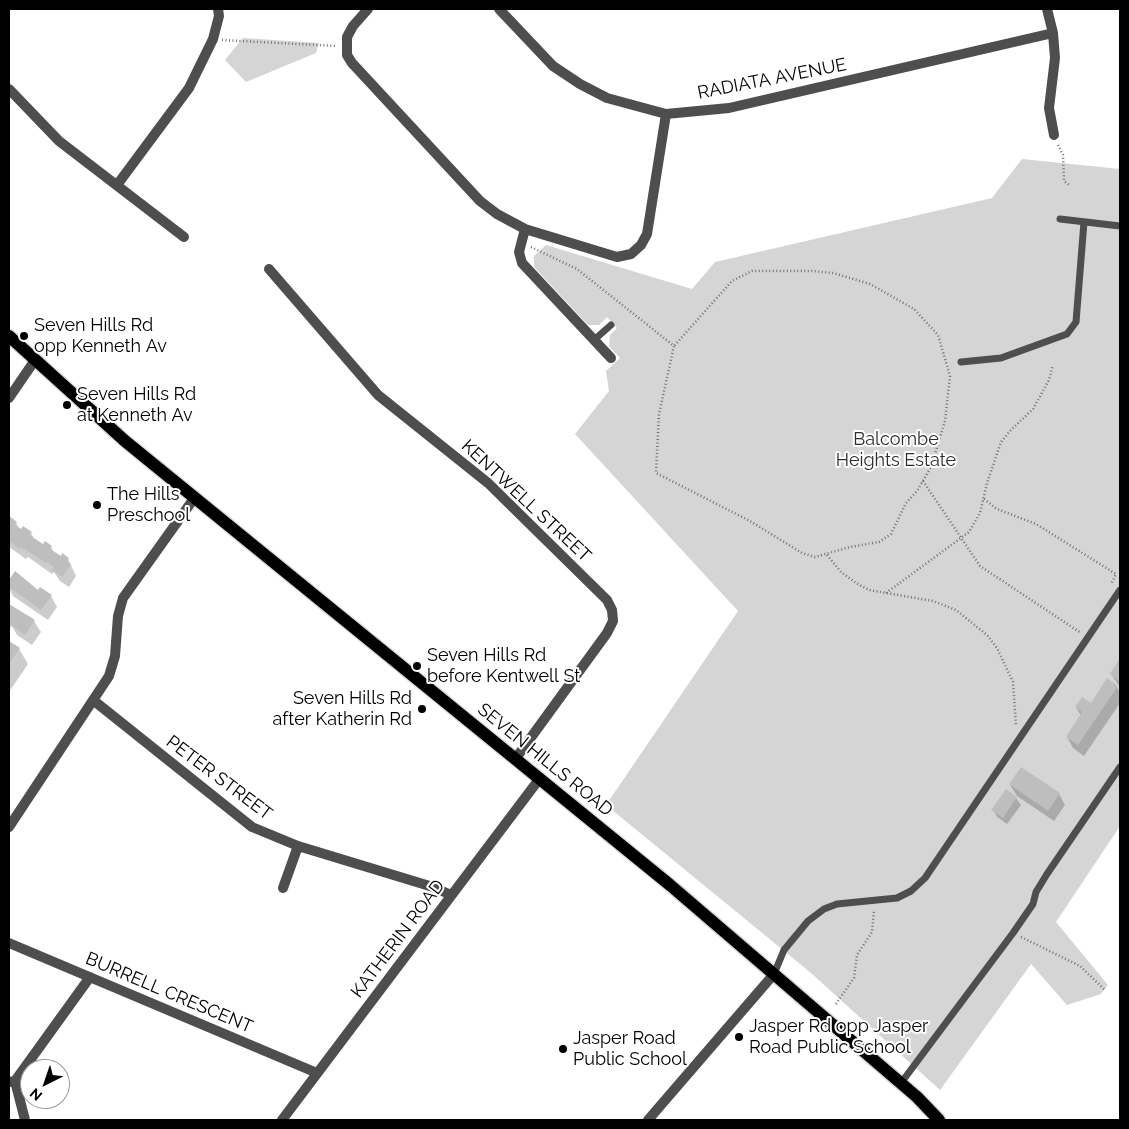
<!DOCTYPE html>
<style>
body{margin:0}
#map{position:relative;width:1129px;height:1129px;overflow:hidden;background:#fff;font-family:Raleway,sans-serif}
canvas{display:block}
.frame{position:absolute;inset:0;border:10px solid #000;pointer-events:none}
.north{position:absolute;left:20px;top:1059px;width:50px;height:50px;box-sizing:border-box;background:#fff;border:1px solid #999;border-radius:50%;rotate:221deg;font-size:14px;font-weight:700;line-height:20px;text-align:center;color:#000}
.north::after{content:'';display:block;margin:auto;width:18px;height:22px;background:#000;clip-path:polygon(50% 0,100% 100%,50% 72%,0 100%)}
</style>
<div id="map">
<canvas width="1129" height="1129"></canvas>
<div class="frame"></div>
<div class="north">N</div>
</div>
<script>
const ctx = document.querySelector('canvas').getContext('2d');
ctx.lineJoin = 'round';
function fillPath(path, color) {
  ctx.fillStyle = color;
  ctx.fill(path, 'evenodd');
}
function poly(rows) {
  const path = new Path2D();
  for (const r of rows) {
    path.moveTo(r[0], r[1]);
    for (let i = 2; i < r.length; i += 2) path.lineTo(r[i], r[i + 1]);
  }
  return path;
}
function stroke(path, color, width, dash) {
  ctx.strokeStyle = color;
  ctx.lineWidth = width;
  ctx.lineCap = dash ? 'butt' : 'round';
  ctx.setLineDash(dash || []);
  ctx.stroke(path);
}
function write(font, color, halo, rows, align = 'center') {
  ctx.font = font + ' Raleway,sans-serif';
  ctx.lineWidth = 4;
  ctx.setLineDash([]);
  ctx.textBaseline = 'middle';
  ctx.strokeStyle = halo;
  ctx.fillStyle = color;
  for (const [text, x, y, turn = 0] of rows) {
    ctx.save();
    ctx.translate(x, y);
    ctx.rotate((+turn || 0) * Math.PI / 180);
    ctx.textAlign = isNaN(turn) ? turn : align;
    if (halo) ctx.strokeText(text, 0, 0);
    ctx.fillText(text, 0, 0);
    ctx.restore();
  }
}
fillPath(poly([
 [243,38,319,43,316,53,246,82,225,60],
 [1022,159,1120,169,1120,826,1056,922,1108,985,1101,994,1067,1005,1031,964,940,1090,811,973,606,805,738,611,575,434,609,391,606,371,620,358,609,346,610,335,617,328,607,317,599,325,588,325,534,267,534,256,546,245,692,289,715,262,992,198]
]), '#d5d5d5');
fillPath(poly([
 [9,518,16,523,20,530,31,533,35,540,43,546,51,547,55,554,68,559,76,576,69,587,60,581,54,572,52,574,28,557,26,559,9,547],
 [15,573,39,592,51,596,57,607,48,620,13,596,9,588,9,582],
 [9,604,34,621,41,632,32,645,17,635,12,626,9,629],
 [9,642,19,649,28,664,9,692],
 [1120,661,1120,687,1111,674],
 [1117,687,1120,693,1120,703,1084,756,1073,748,1067,737,1081,716,1076,707,1091,704],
 [1010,785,1059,794,1065,805,1054,821,1017,796],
 [1016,798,1021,805,1007,824,997,817,993,810]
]), '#0003');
fillPath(poly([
 [9,516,17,522,15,525,21,529,23,526,32,532,29,535,43,544,45,541,52,546,50,549,61,556,62,553,69,558,67,561,71,564,62,577,52,570,54,567,47,562,46,563,21,547,20,549,9,541],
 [15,571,38,590,40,587,52,595,41,610,9,587,9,580],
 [9,604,35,620,25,635,9,624,11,621,9,619],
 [9,641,20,648,9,664],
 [1120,658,1120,682,1110,674],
 [1107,678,1118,686,1078,745,1066,737,1082,712,1075,707,1082,697,1091,703],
 [1021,767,1060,793,1048,811,1009,784],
 [1006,789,1017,797,1003,818,991,810]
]), '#bebebe');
const primary = poly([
 [9,336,125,441,670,885,917,1097,939,1120]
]);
stroke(primary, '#dbdbdb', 15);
stroke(poly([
 [222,40,337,46],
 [1058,145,1063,155,1064,181,1069,185],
 [531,247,577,269,674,346,659,414,656,473,750,521,802,553,815,557,850,547,879,542,891,534,906,503,917,491,931,467,945,421,950,376,938,335,914,309,870,284,833,273,812,271,752,271,732,281,674,346],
 [923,481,980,566,1081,633],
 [984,499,997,509,1036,524,1116,574,1111,584],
 [827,555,841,572,856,583,869,590,933,601,956,610,987,635,997,648,1013,682,1016,726],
 [886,593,969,532,980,513,987,483,1001,442,1010,431,1033,409,1049,380,1053,365],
 [1021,937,1080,966,1105,990],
 [836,1004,854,978,857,955,872,932,874,910]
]), '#707070', 2.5, [1, 2.5]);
stroke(poly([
 [1060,219,1120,226],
 [594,340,611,325],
 [961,362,1001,358,1067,334,1076,322,1084,222],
 [774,974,784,950,808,921,824,909,837,904,897,898,911,891,925,878,1120,590],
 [901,1083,1013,933,1033,904,1036,892,1047,874,1120,767]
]), '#4e4e4e', 7);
stroke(poly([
 [368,9,353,26,347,37,347,55,352,63,480,201,497,214,525,229,617,257,631,254,641,245,647,234,666,114],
 [499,9,553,66,580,84,607,98,666,114,729,108,1053,33],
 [1047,9,1053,33,1055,58,1049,108,1054,135],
 [9,89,59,141,184,237],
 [117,185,189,88,213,39,219,16,218,9],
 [525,229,519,252,522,263,611,358],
 [269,269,378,395,488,483,607,600,612,610,613,621,607,633,516,758],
 [9,398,35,360],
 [93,700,252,827,298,846,433,887,451,895],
 [9,827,109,676,115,656,118,616,123,598,195,497],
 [283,888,298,846],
 [9,943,317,1073],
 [15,1081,25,1120],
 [9,1082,15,1081,90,977],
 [282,1120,540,778]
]), '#4e4e4e', 10);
stroke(poly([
 [648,1120,774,974]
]), '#4e4e4e', 10);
stroke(primary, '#000', 12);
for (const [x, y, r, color] of [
 [24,336,5,"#000"],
 [67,405,5,"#000"],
 [97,505,5,"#000"],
 [417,666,5,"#000"],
 [422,709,5,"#000"],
 [739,1037,5,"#000"],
 [563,1049,5,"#000"]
]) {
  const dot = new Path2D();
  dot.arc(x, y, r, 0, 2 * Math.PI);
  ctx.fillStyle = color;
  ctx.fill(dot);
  stroke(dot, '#fff', 2);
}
write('18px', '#000', '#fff', [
 ["RADIATA AVENUE",772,79,-11],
 ["KENTWELL STREET",526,501,43],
 ["SEVEN HILLS ROAD",545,760,39],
 ["PETER STREET",219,778,37],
 ["KATHERIN ROAD",398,939,-53],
 ["BURRELL CRESCENT",169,993,23]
]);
write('18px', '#000', '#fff', [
 ["Seven Hills Rd",34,326],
 ["opp Kenneth Av",34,347],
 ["Seven Hills Rd",77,395],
 ["at Kenneth Av",77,416],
 ["The Hills",107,495],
 ["Preschool",107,516],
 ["Seven Hills Rd",427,656],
 ["before Kentwell St",427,677],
 ["Seven Hills Rd",412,699,"right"],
 ["after Katherin Rd",412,720,"right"],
 ["Jasper Rd opp Jasper",749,1027],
 ["Road Public School",749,1048],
 ["Jasper Road",573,1039],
 ["Public School",573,1060]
], 'left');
write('18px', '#2c2c2c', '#fff', [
 ["Balcombe",896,440],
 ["Heights Estate",896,461]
]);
</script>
